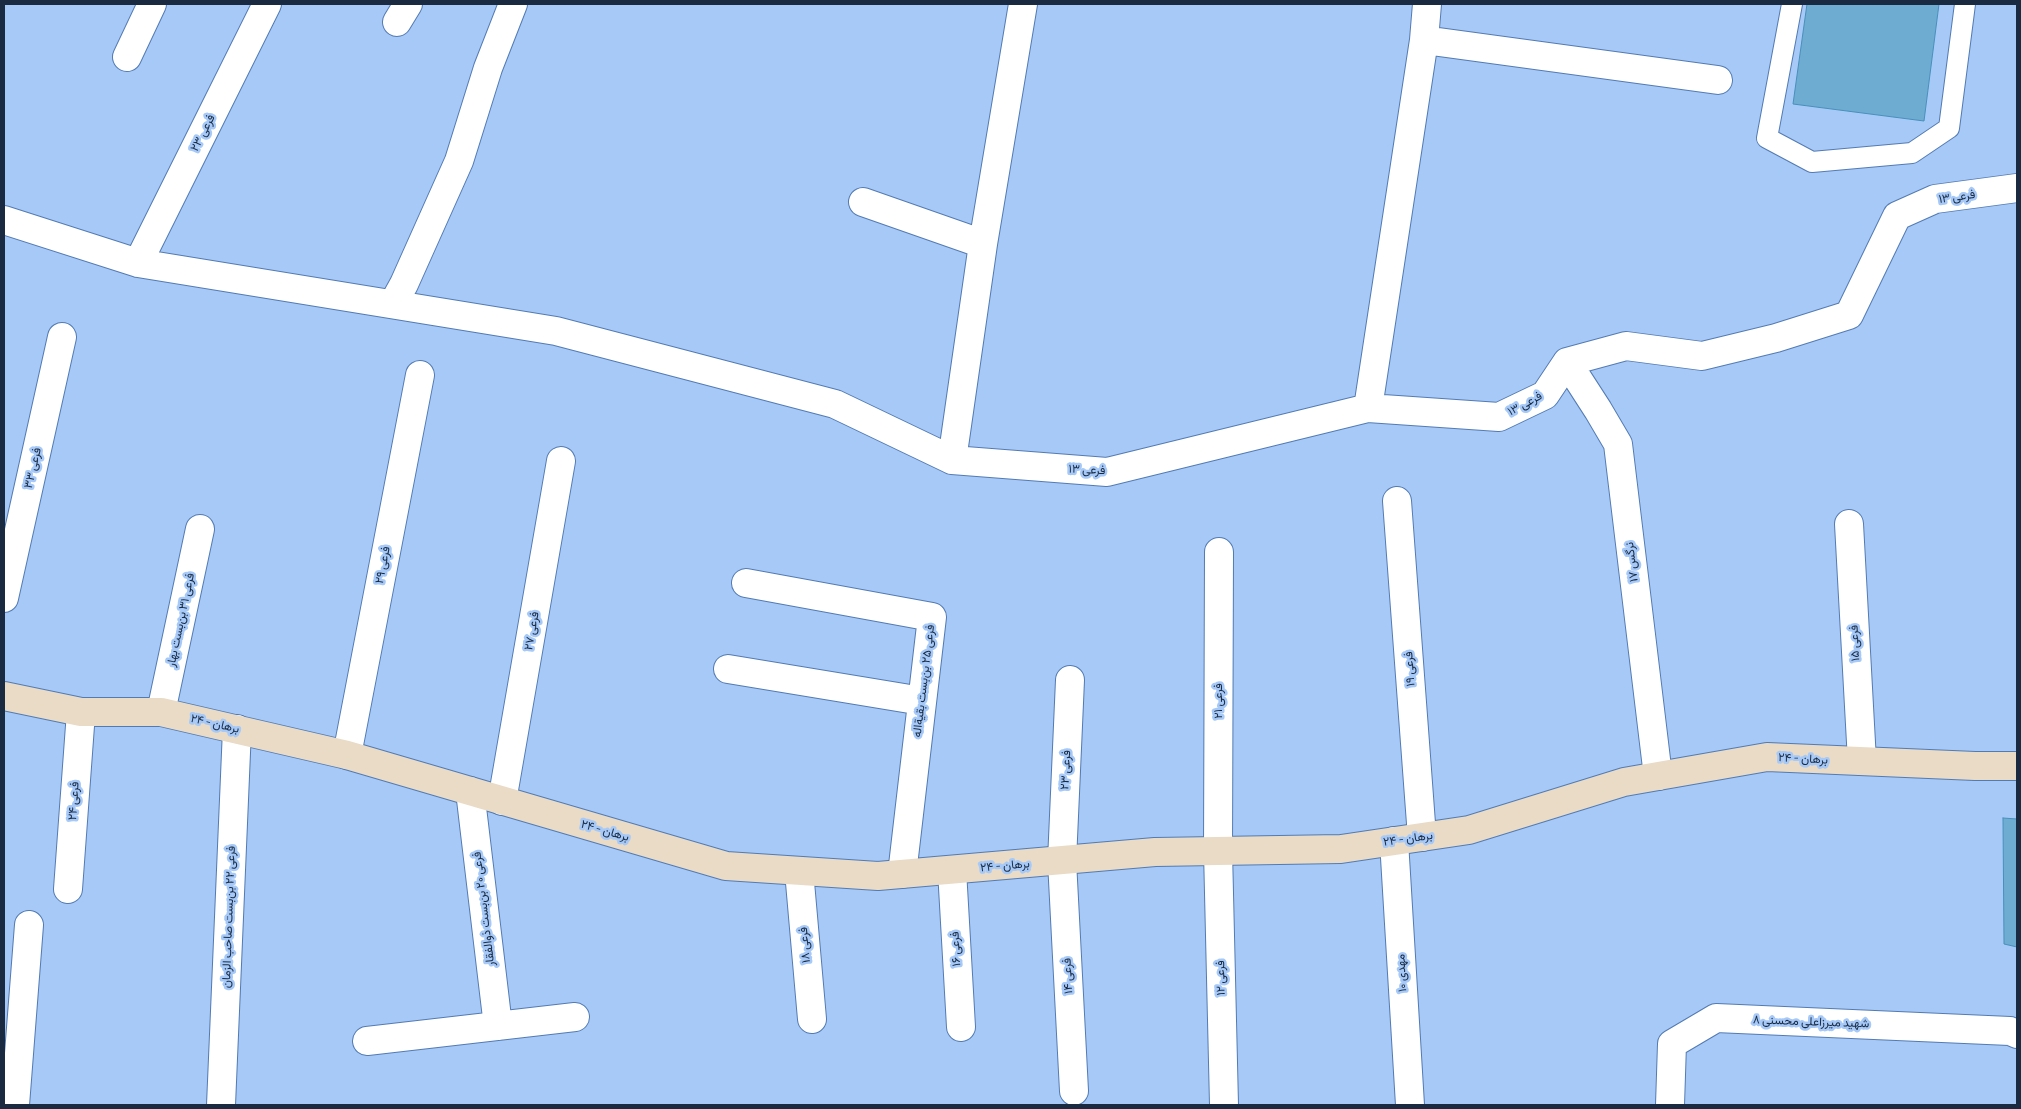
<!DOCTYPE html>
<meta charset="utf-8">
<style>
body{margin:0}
#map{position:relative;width:2021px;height:1109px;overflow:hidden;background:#a6c9f8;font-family:Manrope,sans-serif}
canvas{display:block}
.frame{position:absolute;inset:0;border:5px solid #192a41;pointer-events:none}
</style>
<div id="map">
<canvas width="2021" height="1109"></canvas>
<div class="frame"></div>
</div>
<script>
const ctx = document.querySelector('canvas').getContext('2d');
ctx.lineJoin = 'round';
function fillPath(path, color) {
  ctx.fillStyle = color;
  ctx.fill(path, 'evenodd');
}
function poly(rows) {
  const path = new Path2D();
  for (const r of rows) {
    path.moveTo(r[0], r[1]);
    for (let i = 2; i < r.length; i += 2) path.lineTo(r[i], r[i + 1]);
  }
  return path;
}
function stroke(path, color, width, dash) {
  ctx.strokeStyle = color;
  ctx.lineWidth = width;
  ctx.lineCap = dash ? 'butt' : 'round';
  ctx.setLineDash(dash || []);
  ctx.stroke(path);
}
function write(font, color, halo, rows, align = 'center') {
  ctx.font = font + ' Manrope,Vazirmatn,sans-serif';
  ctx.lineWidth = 5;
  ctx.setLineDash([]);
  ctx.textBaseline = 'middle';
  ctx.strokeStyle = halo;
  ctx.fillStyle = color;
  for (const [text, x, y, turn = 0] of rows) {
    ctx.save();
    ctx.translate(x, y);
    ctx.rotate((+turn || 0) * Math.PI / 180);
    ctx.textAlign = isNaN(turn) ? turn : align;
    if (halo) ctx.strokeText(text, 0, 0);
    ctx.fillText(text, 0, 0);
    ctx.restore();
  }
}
const building = poly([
 [1807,4,1939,4,1924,121,1793,104,1807,4],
 [2003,818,2017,819,2017,947,2004,944,2003,818]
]);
fillPath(building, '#6facd1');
stroke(building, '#4790b9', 1);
const lane = poly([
 [1792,4,1767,138,1812,162,1912,153,1949,128,1965,4]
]);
const street = poly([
 [397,22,408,4],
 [1424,40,1718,80],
 [127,57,152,4],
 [863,202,983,244],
 [4,220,138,263,556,331,835,404,952,460,1107,472,1368,408,1499,417,1545,395,1567,362,1626,346,1702,356,1776,338,1849,315,1897,216,1935,199,2017,188],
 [138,263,267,4],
 [393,304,404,284,459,161,488,68,513,4],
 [1567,362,1598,410,1618,444,1658,776],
 [1368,408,1424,40,1427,4],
 [952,460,983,244,1023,4],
 [1397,501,1422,837],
 [1849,524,1862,761],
 [1219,552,1218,851,1224,1105],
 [746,583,932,617,902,874],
 [4,598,62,337],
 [728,669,922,701],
 [1070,680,1062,861,1074,1091],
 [161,712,200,529],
 [347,755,420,375],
 [470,791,498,1026],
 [502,801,561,461],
 [1394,841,1410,1105],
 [952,870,961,1027],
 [799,871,812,1019],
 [68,889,81,712],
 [367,1041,575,1017],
 [15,1105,29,925],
 [221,1105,237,729],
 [1670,1105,1672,1044,1716,1018,2010,1031,2017,1034]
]);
const secondary = poly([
 [4,696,81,712,161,712,347,755,726,866,878,876,1155,852,1341,849,1469,830,1624,782,1767,757,1975,766,2017,766]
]);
stroke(lane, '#537bb2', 22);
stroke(street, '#537bb2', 30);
stroke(secondary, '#537bb2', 30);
stroke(lane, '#fff', 20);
stroke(street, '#fff', 28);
stroke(secondary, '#e9dbc5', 28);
write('12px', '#192a41', '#a6c9f8', [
 ["فرعی ۲۳",203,133,-63],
 ["فرعی ۱۳",1957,197,-8],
 ["فرعی ۱۳",1525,404,-28],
 ["فرعی ۳۳",33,468,-77],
 ["فرعی ۱۳",1087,470,3],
 ["۱۷ نرگس",1632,562,-97],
 ["فرعی ۲۹",383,565,-79],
 ["فرعی ۳۱ بن‌بست بهار",181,620,-78],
 ["فرعی ۲۷",532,631,-80],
 ["فرعی ۱۵",1855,643,-93],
 ["فرعی ۱۹",1410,669,-94],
 ["فرعی ۲۵ بن‌بست بقیة‌اله",924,681,-83],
 ["فرعی ۲۱",1219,701,-90],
 ["۲۴ - برهان",215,724,13],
 ["۲۴ - برهان",1803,759,3],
 ["فرعی ۲۳",1066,770,-87],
 ["فرعی ۲۴",74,801,-86],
 ["۲۴ - برهان",605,831,16],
 ["۲۴ - برهان",1408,839,-8],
 ["۲۴ - برهان",1005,866,-5],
 ["فرعی ۲۰ بن‌بست ذوالفقار",484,909,-97],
 ["فرعی ۲۲ بن‌بست صاحب الزمان",229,917,-88],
 ["فرعی ۱۸",805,945,-95],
 ["فرعی ۱۶",956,949,-93],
 ["۱۰ مهدی",1402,973,-93],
 ["فرعی ۱۴",1068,976,-93],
 ["فرعی ۱۲",1221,978,-91],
 ["۸ شهید میرزاعلی محسنی",1811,1022,2]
]);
</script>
